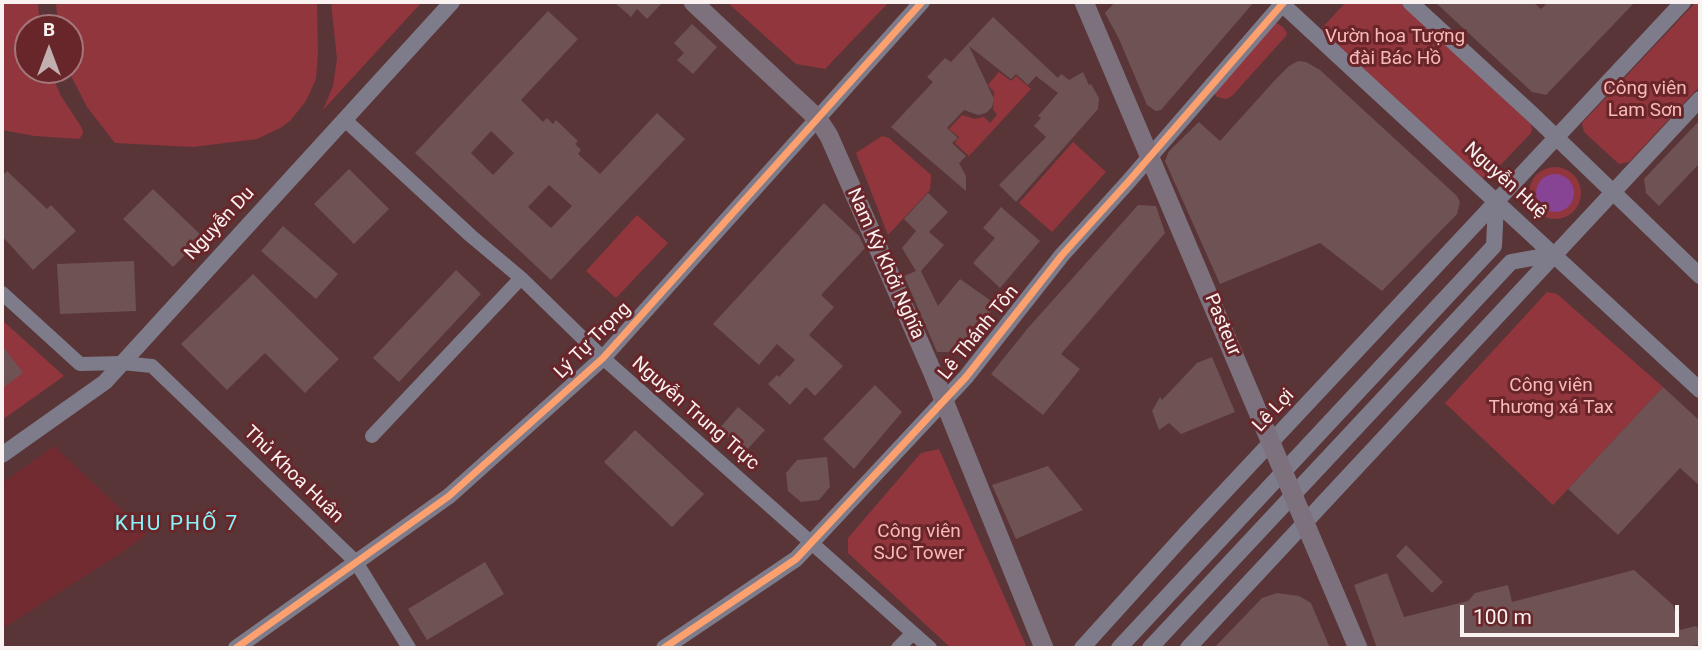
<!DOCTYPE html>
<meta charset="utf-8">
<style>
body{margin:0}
#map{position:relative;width:1702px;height:650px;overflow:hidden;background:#5a3537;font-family:Roboto,sans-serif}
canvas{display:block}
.frame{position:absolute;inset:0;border:4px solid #faf1f1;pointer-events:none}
.north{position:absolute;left:14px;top:14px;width:70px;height:70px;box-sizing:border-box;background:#69262a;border:2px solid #a3777a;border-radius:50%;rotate:0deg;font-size:19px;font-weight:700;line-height:28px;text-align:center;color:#faf1f1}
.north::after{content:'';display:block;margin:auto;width:24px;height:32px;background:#c2afb0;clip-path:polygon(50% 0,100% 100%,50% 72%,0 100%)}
.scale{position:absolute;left:1460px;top:605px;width:219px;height:32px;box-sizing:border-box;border:4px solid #faf1f1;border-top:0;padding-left:9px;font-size:21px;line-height:24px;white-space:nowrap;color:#faf1f1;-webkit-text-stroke:5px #69262a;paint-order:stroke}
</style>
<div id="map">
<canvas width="1702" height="650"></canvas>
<div class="frame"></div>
<div class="north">B</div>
<div class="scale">100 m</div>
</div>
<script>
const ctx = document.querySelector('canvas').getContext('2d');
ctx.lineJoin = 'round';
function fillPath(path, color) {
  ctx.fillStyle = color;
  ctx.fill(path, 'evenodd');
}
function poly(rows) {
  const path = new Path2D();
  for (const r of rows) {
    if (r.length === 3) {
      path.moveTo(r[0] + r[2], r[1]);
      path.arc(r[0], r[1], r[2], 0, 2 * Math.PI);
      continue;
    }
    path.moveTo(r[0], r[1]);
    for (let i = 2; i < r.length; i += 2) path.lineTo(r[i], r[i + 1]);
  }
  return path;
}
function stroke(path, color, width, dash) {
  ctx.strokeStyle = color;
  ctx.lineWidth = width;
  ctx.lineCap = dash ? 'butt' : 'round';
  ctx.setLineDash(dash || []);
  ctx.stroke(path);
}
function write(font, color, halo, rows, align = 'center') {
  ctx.font = font + ' Roboto,sans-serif';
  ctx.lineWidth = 6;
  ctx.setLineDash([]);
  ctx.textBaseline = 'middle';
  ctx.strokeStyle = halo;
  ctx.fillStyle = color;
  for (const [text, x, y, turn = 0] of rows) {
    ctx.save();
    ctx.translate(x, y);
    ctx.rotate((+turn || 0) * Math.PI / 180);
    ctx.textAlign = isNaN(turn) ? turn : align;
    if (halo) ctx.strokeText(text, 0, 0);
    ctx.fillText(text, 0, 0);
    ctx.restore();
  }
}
fillPath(poly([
 [54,446,147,534,118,555,2,629,2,483]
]), '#712b31');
fillPath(poly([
 [2,2,38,2,40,28,28,28,28,70,50,70,61,96,82,128,83,134,79,139,35,136,2,130],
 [56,2,317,2,318,54,316,79,306,101,290,121,280,128,257,139,193,147,115,143,87,107,70,74,70,28,58,28],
 [331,2,422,2,323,110,333,86,337,59],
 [727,2,889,2,825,69,796,64],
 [1346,2,1400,2,1530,123,1532,128,1531,133,1490,176,1481,178,1322,32,1322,28],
 [1694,4,1700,4,1700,86,1629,162,1619,164,1584,132,1582,123],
 [1277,23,1283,27,1287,33,1286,36,1232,96,1226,99,1217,97,1213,92,1273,24],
 [999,72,1011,81,1016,76,1031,89,969,156,955,143,959,137,949,129,962,115,975,119,984,117,990,123,997,115,993,109,994,92,988,85],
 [882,136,889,138,931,175,931,178,930,190,888,235,856,153],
 [1073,142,1106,172,1052,232,1019,203],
 [1555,193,26],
 [637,215,668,243,616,298,586,271],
 [1547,292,1557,294,1663,387,1553,505,1445,403],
 [2,320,64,376,2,420],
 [939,449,1027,648,951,648,848,553,848,538,921,453]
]), '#92363d');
fillPath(poly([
 [1555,193,19]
]), '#874394');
fillPath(poly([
 [614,2,663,2,647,19,637,9,631,17],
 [1115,2,1254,2,1161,110,1156,111,1147,105,1119,39,1105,13],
 [1435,2,1533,2,1541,9,1548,2,1635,2,1546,95,1532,92],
 [548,11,578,39,521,100,543,122,547,118,553,124,556,120,578,141,575,144,581,150,578,154,600,174,657,113,685,139,551,280,415,153],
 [491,131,514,153,493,175,471,153],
 [549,185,572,206,551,228,528,207],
 [993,17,1058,78,1061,74,1069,80,1083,72,1089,85,1091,84,1099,98,1098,109,1016,202,999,185,1046,137,1034,126,1041,118,1038,116,1058,93,1036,76,1028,85,1016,74,1011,79,969,46,994,99,992,107,986,113,978,115,964,110,947,128,958,138,952,143,966,156,959,163,966,176,966,191,891,127,933,82,927,77,945,58,951,62],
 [692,24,717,47,693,74,677,60,684,53,674,43],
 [1298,61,1306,62,1320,70,1457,196,1460,202,1457,214,1382,291,1320,243,1220,284,1165,161,1169,151,1199,122,1220,141,1275,80,1289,66],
 [1700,120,1700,163,1659,206,1646,193,1644,179],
 [349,169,389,209,354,244,314,204],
 [7,171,47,209,51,205,76,231,33,270,2,236,2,176],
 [153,189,203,237,173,267,123,219],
 [928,193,948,212,929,232,944,245,921,271,938,306,960,279,997,305,954,352,937,352,904,276,916,271,902,248,916,231,904,219],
 [824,203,859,236,865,248,821,295,834,307,809,335,843,366,815,396,806,387,790,405,768,384,777,375,779,377,795,360,777,344,759,365,713,324],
 [1138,205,1156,206,1165,233,1061,354,1080,369,1043,415,991,374,1028,328],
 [1001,207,1040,241,1000,288,973,263,995,238,983,228],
 [283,226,338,274,316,299,261,251],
 [134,261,136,311,60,314,57,264],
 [456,270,481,294,399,382,373,358],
 [253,274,339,359,305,393,265,353,227,390,181,344],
 [2,345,23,373,2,388],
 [1212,357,1235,412,1181,434,1169,423,1159,430,1152,411,1160,397,1162,400,1197,363],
 [875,385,902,412,854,469,823,439],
 [1663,387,1700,421,1700,486,1680,468,1618,535,1568,489],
 [738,407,765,430,745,452,719,429],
 [635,430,704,494,672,527,604,462],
 [827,457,830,487,819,500,801,502,788,491,786,473,797,460],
 [1048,466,1083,510,1016,539,992,485],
 [1406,545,1443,582,1432,593,1396,556],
 [485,562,504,594,427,640,408,609],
 [1634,570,1673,605,1680,630,1696,626,1700,631,1700,644,1684,648,1377,648,1354,585,1387,573,1404,617,1468,601,1475,593,1508,585,1512,602],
 [1277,593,1299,596,1311,603,1330,648,1214,648,1262,598]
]), '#6f5253');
stroke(poly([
 [345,120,471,236,521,278,603,358,930,648],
 [2,293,80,364,122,363,152,366,356,562,409,648],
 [372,436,521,278],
 [898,648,913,633]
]), '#7e7c8b', 14);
stroke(poly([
 [1410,2,1533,115,1700,276],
 [1282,4,1700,390],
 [2,455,105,382,452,2],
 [236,648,449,496,603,358,922,2],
 [664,648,796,559,811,543,966,377,1062,255,1128,182,1284,2],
 [1082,648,1187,532,1683,2],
 [1119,648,1494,246,1496,203],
 [1150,648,1511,262,1555,254],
 [1188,648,1700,99]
]), '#7e7c8b', 16);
stroke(poly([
 [693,2,818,119,829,136,932,371,1044,648],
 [1084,2,1358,648]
]), '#7d717d', 19);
stroke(poly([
 [236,648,449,496,603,358,922,2],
 [664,648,796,559,811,543,966,377,1062,255,1128,182,1284,2]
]), '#fca06f', 7);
write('19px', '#f8b9b8', '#69262a', [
 ["Vườn hoa Tượng",1395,37],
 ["đài Bác Hồ",1395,59],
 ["Công viên",1645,89],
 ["Lam Sơn",1645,111],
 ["Công viên",1551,386],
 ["Thương xá Tax",1551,408],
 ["Công viên",919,532],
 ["SJC Tower",919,554]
]);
write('19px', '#faf1f1', '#69262a', [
 ["Nguyễn Huệ",1505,181,42],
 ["Nguyễn Du",220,224,-47],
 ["Nam Kỳ Khởi Nghĩa",885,264,66],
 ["Pasteur",1222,325,67],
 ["Lê Thánh Tôn",979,333,-51],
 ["Lý Tự Trọng",593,341,-45],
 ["Lê Lợi",1274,411,-47],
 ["Nguyễn Trung Trực",695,414,41],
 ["Thủ Khoa Huân",293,475,44]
]);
ctx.letterSpacing = '2px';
write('21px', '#88f4f8', '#69262a', [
 ["KHU PHỐ 7",177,525]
]);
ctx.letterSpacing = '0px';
</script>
